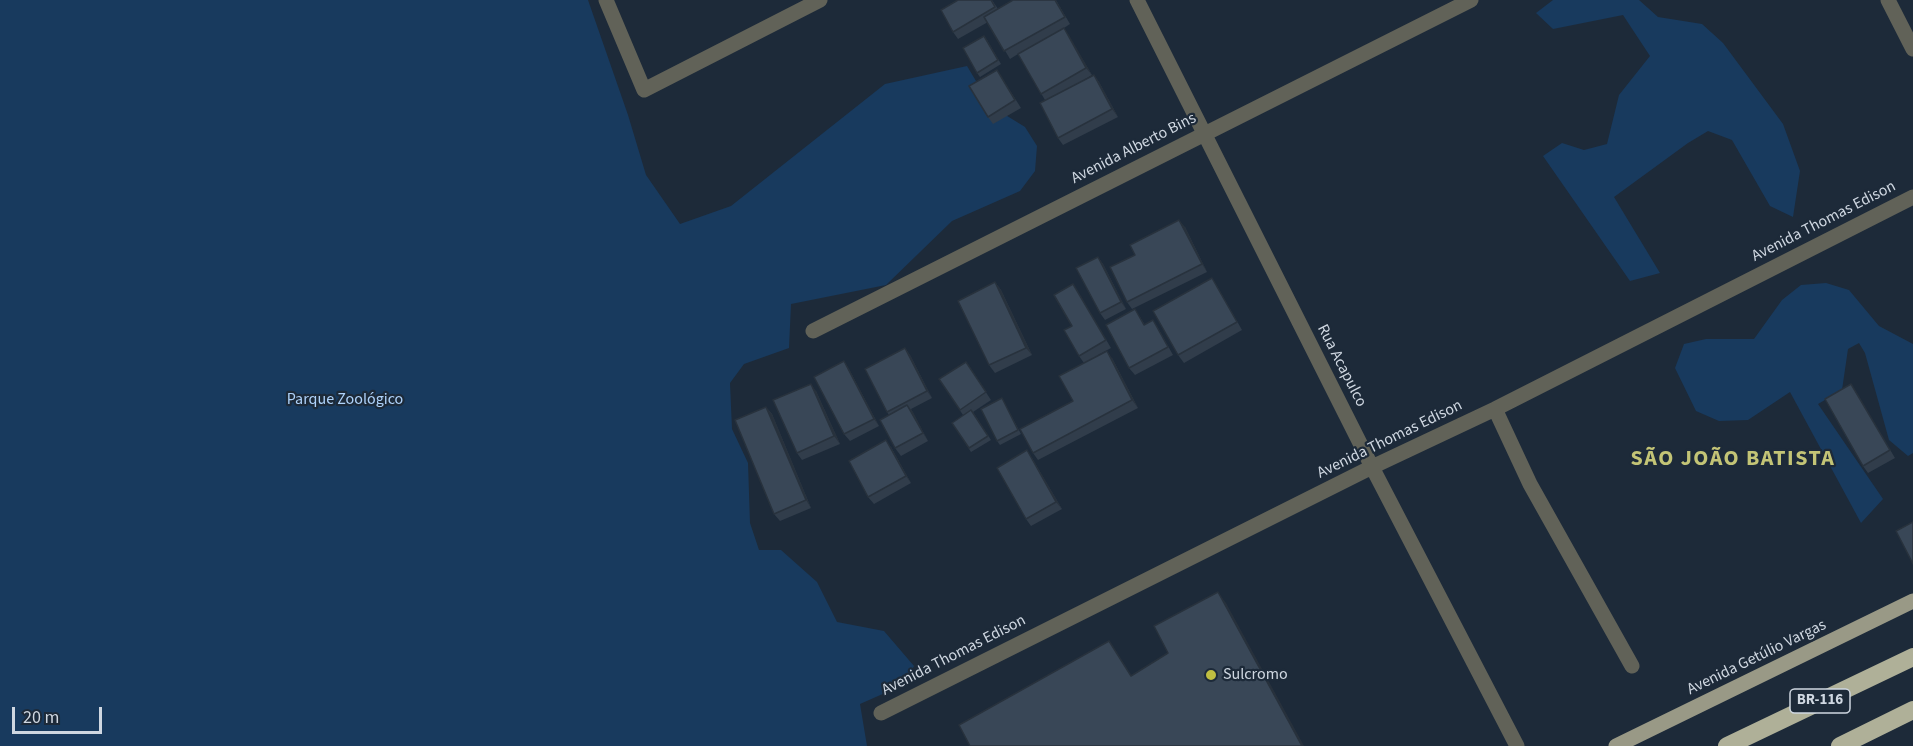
<!DOCTYPE html>
<meta charset="utf-8">
<style>
body{margin:0}
#map{position:relative;width:1913px;height:746px;overflow:hidden;background:#1d2a39;font-family:"Source Sans 3",sans-serif}
canvas{display:block}
.scale{position:absolute;left:12px;top:707px;width:90px;height:27px;box-sizing:border-box;border:3px solid #cfd7e1;border-top:0;padding-left:8px;font-size:18px;line-height:21px;white-space:nowrap;color:#cfd7e1;-webkit-text-stroke:4px #1d2a39;paint-order:stroke}
</style>
<div id="map">
<canvas width="1913" height="746"></canvas>
<div class="scale">20 m</div>
</div>
<script>
const ctx = document.querySelector('canvas').getContext('2d');
ctx.lineJoin = 'round';
function fillPath(path, color) {
  ctx.fillStyle = color;
  ctx.fill(path, 'evenodd');
}
function poly(rows) {
  const path = new Path2D();
  for (const r of rows) {
    path.moveTo(r[0], r[1]);
    for (let i = 2; i < r.length; i += 2) path.lineTo(r[i], r[i + 1]);
  }
  return path;
}
function stroke(path, color, width, dash) {
  ctx.strokeStyle = color;
  ctx.lineWidth = width;
  ctx.lineCap = dash ? 'butt' : 'round';
  ctx.setLineDash(dash || []);
  ctx.stroke(path);
}
function write(font, color, halo, rows, align = 'center') {
  ctx.font = font + ' "Source Sans 3",sans-serif';
  ctx.lineWidth = 4.5;
  ctx.setLineDash([]);
  ctx.textBaseline = 'middle';
  ctx.strokeStyle = halo;
  ctx.fillStyle = color;
  for (const [text, x, y, turn = 0] of rows) {
    ctx.save();
    ctx.translate(x, y);
    ctx.rotate((+turn || 0) * Math.PI / 180);
    ctx.textAlign = isNaN(turn) ? turn : align;
    if (halo) ctx.strokeText(text, 0, 0);
    ctx.fillText(text, 0, 0);
    ctx.restore();
  }
}
fillPath(poly([
 [0,0,588,0,628,115,646,175,680,224,731,206,885,84,967,66,991,106,1025,127,1037,146,1035,171,1020,191,952,221,886,285,791,304,789,348,744,364,730,383,732,429,748,463,750,523,759,550,781,550,817,582,837,622,884,631,914,666,903,685,860,704,867,746,0,746],
 [1553,0,1639,0,1658,17,1702,24,1723,43,1783,124,1800,171,1793,217,1770,206,1732,140,1708,131,1688,143,1614,197,1660,273,1630,281,1543,156,1562,143,1584,150,1607,144,1619,95,1650,56,1623,15,1553,29,1536,13],
 [1826,283,1849,290,1879,326,1913,344,1913,453,1908,456,1889,440,1865,353,1859,343,1848,349,1842,390,1818,404,1883,499,1861,523,1790,392,1748,420,1719,421,1696,411,1675,368,1684,344,1706,339,1754,339,1782,300,1801,285]
]), '#183a5e');
stroke(poly([
 [606,0,644,90,820,0],
 [1137,0,1372,467,1517,746],
 [1888,0,1913,49],
 [813,331,1471,0],
 [1495,409,1530,484,1632,666],
 [881,713,1372,467,1495,409,1913,197]
]), '#616258', 15);
stroke(poly([
 [1616,746,1913,601]
]), '#999986', 15);
stroke(poly([
 [1727,746,1913,657],
 [1840,746,1913,710]
]), '#afb098', 18);
fillPath(poly([
 [992,0,998,9,1056,0,1070,24,1064,28,1092,75,1082,81,1094,75,1099,82,1118,117,1063,145,1058,138,1045,100,1018,54,1010,59,988,22,958,39,953,32],
 [987,40,1001,64,980,77,977,73],
 [997,70,1021,108,993,124,988,117],
 [1185,227,1207,272,1132,309,1127,302,1135,255],
 [1098,257,1103,264,1126,309,1105,320,1100,313],
 [1212,278,1217,286,1242,330,1184,363,1178,355],
 [995,282,1001,290,1032,355,995,373,989,365],
 [1073,284,1111,348,1098,355,1112,358,1138,408,1038,460,1033,453,1073,401,1084,363,1079,356,1072,326],
 [1140,317,1145,325,1153,320,1158,328,1173,355,1135,375,1129,368],
 [905,348,910,355,932,398,911,409,928,441,901,456,895,448,889,415,887,412],
 [844,361,849,369,879,426,850,441,844,434],
 [966,362,991,400,973,412,991,440,971,452,952,423,963,415,939,379],
 [1851,384,1895,458,1868,473,1863,466],
 [816,391,840,444,802,460,797,453],
 [1002,398,1021,434,1000,445,997,441],
 [766,407,772,414,811,508,780,521,774,514],
 [891,447,911,483,874,504,868,497],
 [1032,458,1062,509,1031,526,1026,519]
]), '#313d4b');
fillPath(poly([
 [1064,28,1069,35,1092,75,1086,68],
 [1094,75,1099,82,1118,117,1112,109],
 [1179,220,1185,227,1207,272,1202,264],
 [1098,257,1103,264,1126,309,1121,302],
 [995,282,1001,290,1032,355,1026,348],
 [905,348,910,355,932,398,927,391],
 [1107,351,1112,358,1138,408,1132,400],
 [844,361,849,369,879,426,874,419],
 [811,384,816,391,840,444,834,436],
 [907,405,913,412,928,441,923,433],
 [766,407,772,414,811,508,806,500],
 [886,440,891,447,911,483,906,476],
 [1027,450,1032,458,1062,509,1056,502],
 [1218,592,1226,603,1304,746,1302,746]
]), '#28323d');
const building = poly([
 [958,0,991,0,995,7,953,32,941,10,958,0],
 [1013,0,1055,0,1065,17,1004,51,984,17,1013,0],
 [1064,28,1086,68,1041,94,1018,54,1064,28],
 [984,36,998,60,977,73,963,48,984,36],
 [997,70,1015,100,988,117,969,86,997,70],
 [1094,75,1112,109,1058,138,1040,103,1094,75],
 [1179,220,1202,264,1127,302,1110,267,1135,255,1130,245,1179,220],
 [1098,257,1121,302,1100,313,1076,268,1098,257],
 [1212,278,1237,322,1178,355,1153,311,1212,278],
 [995,282,1026,348,989,365,958,301,995,282],
 [1073,284,1106,340,1079,356,1064,330,1072,326,1054,295,1073,284],
 [1135,309,1144,325,1153,320,1168,347,1129,368,1106,325,1135,309],
 [905,348,927,391,887,412,865,369,905,348],
 [1107,351,1132,400,1033,453,1020,429,1073,401,1059,376,1107,351],
 [844,361,874,419,844,434,814,377,844,361],
 [966,362,986,392,960,410,939,379,966,362],
 [811,384,834,436,797,453,773,400,811,384],
 [1851,384,1890,450,1863,466,1825,399,1851,384],
 [1002,398,1018,430,997,441,981,409,1002,398],
 [907,405,923,433,895,448,880,420,907,405],
 [766,407,806,500,774,514,735,420,766,407],
 [971,410,988,436,969,448,952,423,971,410],
 [886,440,906,476,868,497,849,461,886,440],
 [1027,450,1056,502,1026,519,997,468,1027,450],
 [1913,522,1913,564,1896,531,1913,522],
 [1218,592,1302,746,970,746,959,725,1109,641,1131,676,1168,653,1154,626,1218,592]
]);
fillPath(building, '#394757');
stroke(building, '#28323d', 1.5);
for (const [x, y, r, color] of [
 [1211,675,6,"#bfbe41"]
]) {
  const dot = new Path2D();
  dot.arc(x, y, r, 0, 2 * Math.PI);
  ctx.fillStyle = color;
  ctx.fill(dot);
  stroke(dot, '#1d2a39', 2);
}
for (const [x, y, w] of [
 [1820,701,60]
]) {
  const box = new Path2D();
  box.roundRect(x - w / 2, y - 12, w, 24, 4.5);
  ctx.fillStyle = '#1d2a39';
  ctx.fill(box);
  stroke(box, '#cfd7e1', 1.5);
}
write('bold 15px', '#cfd7e1', null, [
 ["BR-116",1820,701]
]);
write('16px', '#cfd7e1', '#1d2a39', [
 ["Avenida Alberto Bins",1134,149,-27],
 ["Avenida Thomas Edison",1824,222,-27],
 ["Rua Acapulco",1341,366,63],
 ["Avenida Thomas Edison",1390,440,-26],
 ["Avenida Thomas Edison",954,656,-27],
 ["Avenida Getúlio Vargas",1757,658,-26]
]);
write('16px', '#aed2fa', '#1d2a39', [
 ["Parque Zoológico",345,400]
]);
write('16px', '#cfd7e1', '#1d2a39', [
 ["Sulcromo",1223,675]
], 'left');
ctx.letterSpacing = '1.5px';
write('bold 22px', '#c3c476', '#1d2a39', [
 ["SÃO JOÃO BATISTA",1733,460]
]);
ctx.letterSpacing = '0px';
</script>
